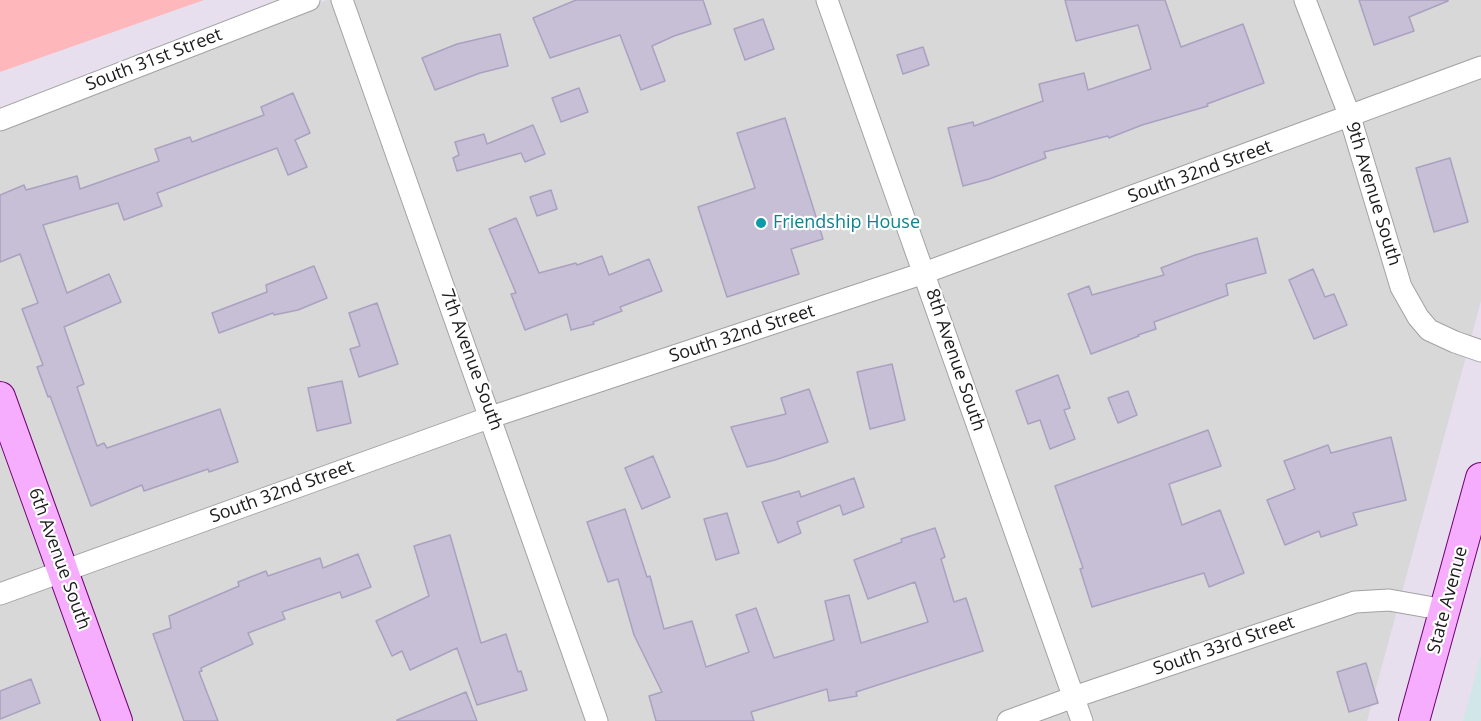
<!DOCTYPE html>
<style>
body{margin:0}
canvas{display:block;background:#e7dfee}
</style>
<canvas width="1481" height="721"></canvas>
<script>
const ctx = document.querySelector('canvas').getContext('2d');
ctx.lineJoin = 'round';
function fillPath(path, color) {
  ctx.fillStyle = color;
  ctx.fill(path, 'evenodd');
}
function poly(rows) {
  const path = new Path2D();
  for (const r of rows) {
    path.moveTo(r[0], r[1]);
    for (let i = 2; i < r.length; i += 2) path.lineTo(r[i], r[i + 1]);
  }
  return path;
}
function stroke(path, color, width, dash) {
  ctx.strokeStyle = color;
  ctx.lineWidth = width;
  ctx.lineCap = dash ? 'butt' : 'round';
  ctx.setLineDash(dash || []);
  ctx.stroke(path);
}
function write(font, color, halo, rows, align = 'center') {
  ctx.font = font + ' "Open Sans",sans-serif';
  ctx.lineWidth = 4.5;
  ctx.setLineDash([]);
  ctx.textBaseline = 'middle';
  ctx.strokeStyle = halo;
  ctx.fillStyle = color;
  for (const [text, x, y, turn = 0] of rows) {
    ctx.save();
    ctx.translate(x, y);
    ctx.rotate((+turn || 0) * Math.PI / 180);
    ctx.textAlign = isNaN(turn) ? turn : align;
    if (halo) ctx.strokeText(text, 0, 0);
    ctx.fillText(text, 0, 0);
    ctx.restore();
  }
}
fillPath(poly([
 [327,0,1481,0,1481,301,1367,721,0,721,0,122]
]), '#d8d8d9');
fillPath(poly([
 [1481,655,1481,721,1463,721]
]), '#d1e6e8');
fillPath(poly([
 [0,0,204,0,0,72]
]), '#feb7bb');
const building = poly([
 [576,0,703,0,711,24,674,36,652,46,665,81,641,90,620,35,550,58,533,18,576,0],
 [1065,0,1165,0,1181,47,1243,24,1264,83,1207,104,1208,106,1142,125,1109,138,1108,136,1044,152,1046,158,989,179,963,186,948,128,973,122,974,126,1043,101,1039,84,1084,73,1088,90,1151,69,1138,25,1076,41,1065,0],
 [1359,0,1448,0,1448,1,1409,17,1414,31,1374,45,1359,0],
 [763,19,774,49,745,60,734,29,763,19],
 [500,34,508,66,480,73,435,90,422,58,457,44,500,34],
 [923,47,929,65,903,74,897,55,923,47],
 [579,88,588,112,561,122,552,98,579,88],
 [293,93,310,133,295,140,307,167,288,175,277,148,157,193,162,206,124,220,118,203,43,225,67,293,109,274,121,302,64,327,84,384,77,387,97,446,104,443,107,448,220,409,238,462,209,472,208,469,144,491,142,485,91,506,50,396,48,397,37,367,43,365,22,309,38,303,20,254,0,262,0,195,24,185,26,190,77,176,80,189,159,161,155,149,190,137,192,142,264,115,261,107,293,93],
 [785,118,823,239,791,249,799,274,727,297,698,207,755,188,737,133,785,118],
 [533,125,545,154,525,162,521,153,457,171,453,158,459,155,455,142,484,134,487,144,533,125],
 [1450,158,1468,222,1434,232,1416,168,1450,158],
 [551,190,557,209,537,216,530,197,551,190],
 [516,218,539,273,576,263,577,265,602,256,609,275,649,259,662,291,620,307,622,311,593,322,594,324,571,330,567,314,525,330,511,294,516,293,489,229,516,218],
 [1257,238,1266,273,1226,284,1228,295,1154,322,1156,329,1138,335,1139,336,1091,354,1068,294,1089,286,1092,295,1164,275,1161,268,1195,255,1257,238],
 [314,266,327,298,298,310,274,315,273,313,219,333,212,313,267,292,266,285,314,266],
 [1313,269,1325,297,1334,294,1347,325,1314,339,1289,280,1313,269],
 [377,303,398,364,359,377,350,349,360,346,349,313,377,303],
 [892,364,905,420,870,429,857,372,892,364],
 [1058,375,1070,408,1064,410,1075,439,1050,449,1040,420,1028,424,1016,391,1058,375],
 [342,381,351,423,317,431,308,388,342,381],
 [809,389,828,442,775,460,747,467,731,427,786,414,781,398,809,389],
 [1128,391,1137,415,1118,423,1108,398,1128,391],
 [1208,430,1221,466,1169,484,1182,525,1220,510,1244,573,1209,587,1204,573,1092,607,1080,569,1083,568,1055,486,1208,430],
 [1391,437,1406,500,1353,513,1357,525,1321,537,1319,531,1285,545,1267,500,1295,489,1284,461,1328,445,1331,453,1391,437],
 [653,456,670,497,642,509,625,468,653,456],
 [854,478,864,507,843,515,840,505,797,522,801,533,778,543,762,502,799,491,801,497,854,478],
 [625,509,647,577,650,576,664,629,692,621,706,667,749,652,736,615,756,608,774,658,834,640,825,601,849,595,861,643,928,622,915,582,868,599,854,560,902,542,901,539,935,528,945,557,941,559,954,602,966,598,983,651,856,692,857,696,829,701,827,689,751,712,754,721,656,721,649,696,662,692,634,635,618,579,608,582,587,522,625,509],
 [727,513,739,553,716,560,704,519,727,513],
 [450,535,481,643,506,634,518,672,521,671,527,690,477,705,457,648,410,670,402,651,392,656,376,621,429,596,414,546,450,535],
 [358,554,371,587,342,598,340,592,282,612,285,619,248,633,253,644,201,668,202,671,199,672,218,721,184,721,153,634,171,628,169,616,239,586,238,582,266,571,268,576,320,558,323,568,358,554],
 [1366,663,1378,703,1349,712,1337,672,1366,663],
 [31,679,40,703,0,719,0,691,31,679],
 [466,692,477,721,397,721,397,720,466,692]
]);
fillPath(building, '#c6bfd5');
stroke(building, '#aaa1c0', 1.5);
const street = poly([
 [342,0,597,721],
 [827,0,1082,721],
 [1305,0,1350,117,1401,287,1418,317,1429,330,1455,342,1481,351],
 [0,120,309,0],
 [0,594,491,417,924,273,1481,67],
 [1008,721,1074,697,1355,602,1389,600,1445,610]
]);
const secondary = poly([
 [0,397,117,721],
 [1414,721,1481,478]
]);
stroke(street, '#a2a2a2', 23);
stroke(secondary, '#700074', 32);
stroke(street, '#fff', 21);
stroke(secondary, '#f7adfe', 30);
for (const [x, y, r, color] of [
 [761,223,6,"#0f9aa8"]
]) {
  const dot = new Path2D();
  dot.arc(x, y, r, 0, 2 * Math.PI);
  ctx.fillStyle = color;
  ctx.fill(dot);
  stroke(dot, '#fff', 2);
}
write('18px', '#1b1b1b', '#fff', [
 ["South 31st Street",154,60,-21],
 ["South 32nd Street",1200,172,-20],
 ["9th Avenue South",1373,194,73],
 ["South 32nd Street",742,334,-18],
 ["7th Avenue South",471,360,70],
 ["8th Avenue South",955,360,71],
 ["South 32nd Street",282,492,-20],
 ["6th Avenue South",59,559,70],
 ["State Avenue",1448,600,-75],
 ["South 33rd Street",1224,646,-19]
]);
write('18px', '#0d838f', '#fff', [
 ["Friendship House",773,223]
], 'left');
</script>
